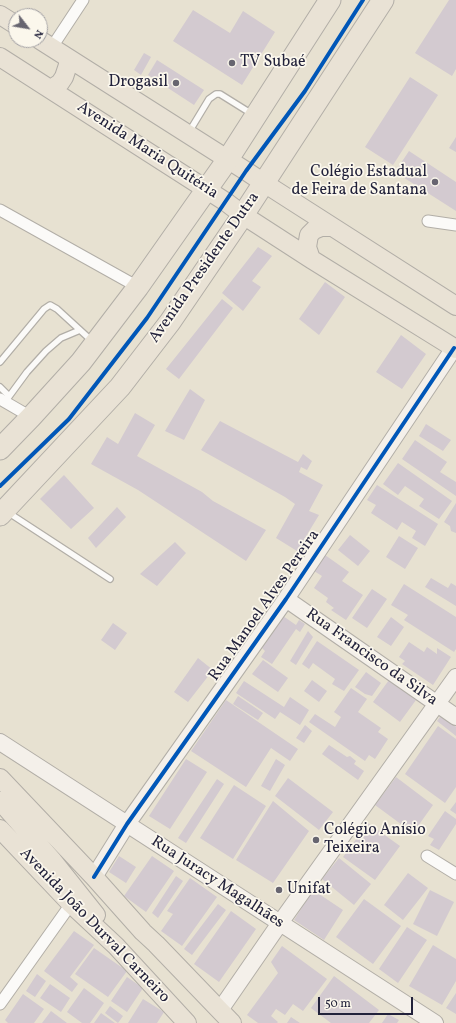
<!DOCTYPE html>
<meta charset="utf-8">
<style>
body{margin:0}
#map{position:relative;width:456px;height:1023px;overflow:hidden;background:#e7e1d1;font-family:Vollkorn,serif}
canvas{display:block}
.north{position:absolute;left:8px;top:8px;width:40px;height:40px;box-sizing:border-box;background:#fbf7ec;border:1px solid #a4a2a5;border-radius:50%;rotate:121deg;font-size:11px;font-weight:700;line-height:16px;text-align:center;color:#22223b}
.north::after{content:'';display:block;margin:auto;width:14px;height:18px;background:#676570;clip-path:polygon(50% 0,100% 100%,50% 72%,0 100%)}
.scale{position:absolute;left:318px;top:997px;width:95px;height:18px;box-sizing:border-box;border:2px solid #22223b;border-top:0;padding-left:5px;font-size:12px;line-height:14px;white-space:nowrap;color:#22223b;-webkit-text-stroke:3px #fbf7ec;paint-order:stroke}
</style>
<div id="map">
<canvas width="456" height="1023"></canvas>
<div class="north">N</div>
<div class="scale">50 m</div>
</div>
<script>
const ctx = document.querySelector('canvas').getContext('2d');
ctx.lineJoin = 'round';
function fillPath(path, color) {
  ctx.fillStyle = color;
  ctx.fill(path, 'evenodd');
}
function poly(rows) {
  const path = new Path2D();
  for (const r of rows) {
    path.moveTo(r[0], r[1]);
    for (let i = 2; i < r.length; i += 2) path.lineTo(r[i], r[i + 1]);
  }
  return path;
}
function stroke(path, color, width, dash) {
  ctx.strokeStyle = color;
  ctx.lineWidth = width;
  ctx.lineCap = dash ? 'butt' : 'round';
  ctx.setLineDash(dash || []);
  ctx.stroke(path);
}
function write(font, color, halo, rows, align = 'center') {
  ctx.font = font + ' Vollkorn,serif';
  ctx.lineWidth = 3.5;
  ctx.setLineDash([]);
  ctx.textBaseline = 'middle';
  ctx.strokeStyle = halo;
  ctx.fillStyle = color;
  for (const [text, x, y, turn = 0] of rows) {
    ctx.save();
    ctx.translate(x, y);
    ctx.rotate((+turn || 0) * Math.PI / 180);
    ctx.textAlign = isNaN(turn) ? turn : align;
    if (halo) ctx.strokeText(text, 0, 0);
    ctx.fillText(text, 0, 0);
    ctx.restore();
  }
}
fillPath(poly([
 [449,0,456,0,456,69,452,76,415,53],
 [193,10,230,33,243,11,275,32,242,85,173,41],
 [144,53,151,57,141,75,134,70],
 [157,60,204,90,194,105,148,75],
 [410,77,438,95,393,165,365,147],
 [456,137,456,152,449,148],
 [409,151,456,182,456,211,395,172],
 [258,247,272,256,252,281,261,287,243,311,222,293],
 [325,282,345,297,319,335,299,319],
 [222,299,233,308,179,379,166,369],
 [401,335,426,354,402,389,376,372],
 [190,389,205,400,184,440,165,431],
 [135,413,155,425,137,456,202,492,213,501,266,530,246,561,138,490,91,464,107,437,118,444],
 [220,421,298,462,303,454,312,461,307,470,301,467,299,472,323,485,309,511,319,515,297,551,276,538,295,504,285,497,201,450],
 [426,424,451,440,443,451,419,436],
 [415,440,447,462,440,472,456,482,456,496,402,459],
 [398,463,452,501,439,519,419,506,424,499,405,486,398,495,383,484],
 [64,475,94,508,71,529,40,499],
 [377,485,438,524,425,546,412,538,416,531,402,522,397,530,371,513,376,505,367,500],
 [456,503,456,533,451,531,450,526,444,522],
 [117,507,126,517,96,548,88,538],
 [350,535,370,551,358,566,338,550],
 [399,536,418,548,405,569,386,557],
 [175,542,186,553,157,586,140,574],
 [325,555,349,572,342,581,363,595,346,620,331,610,334,608,326,602,328,598,314,588,322,576,314,571],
 [431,578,448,588,451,583,456,586,456,606,425,587],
 [404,584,456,617,456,649,454,652,404,620,408,615,391,605],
 [372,589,387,599,367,628,352,618],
 [283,616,296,625,299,620,305,624,300,632,296,629,272,664,261,657,265,651,262,648],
 [391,617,404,627,391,646,377,637],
 [113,623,127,633,115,650,101,640],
 [308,631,313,637,296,665,290,661],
 [317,641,359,670,344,691,332,684,335,679,313,663,309,669,302,664],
 [409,642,424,652,427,647,437,654,437,648,451,657,433,685,402,664,405,661,399,657],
 [198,658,213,670,188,702,174,692],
 [263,660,288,678,278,692,252,674],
 [366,672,381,683,372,696,365,694,355,687],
 [312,680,327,691,319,702,304,691],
 [389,680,416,700,400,722,373,702],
 [244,681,284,707,290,697,309,710,300,725,280,712,275,719,236,693],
 [351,688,367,699,358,712,381,728,378,732,388,739,375,759,369,755,365,761,309,722,315,714,335,727,341,717,334,712],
 [238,696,263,713,258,720,233,704],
 [226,700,298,749,290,761,271,748,246,787,191,751],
 [443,713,456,727,456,736,437,721],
 [305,725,312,731,304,743,296,738],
 [438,726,456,739,456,787,445,803,405,774],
 [329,745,347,757,350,756,356,761,354,764,364,771,358,780,322,754],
 [186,759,207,772,170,829,149,816],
 [276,759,285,765,270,791,261,786],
 [396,777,433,805,413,833,375,805],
 [288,778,333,812,319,830,275,796],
 [217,779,224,784,186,843,178,838],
 [234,785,266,806,233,859,200,838],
 [273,801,309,831,273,883,236,860],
 [456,802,456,814,450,810],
 [445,811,456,819,456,824,439,850,430,845,434,839,428,836],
 [368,823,400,846,375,880,343,857],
 [119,856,136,867,126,883,109,872],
 [152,856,174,871,146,912,124,896],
 [339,858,371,884,354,905,322,879],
 [408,873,428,888,403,920,384,905],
 [176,876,183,881,158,918,152,913],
 [190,878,217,897,182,946,161,931,173,914,167,911],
 [313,890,343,910,324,940,294,920],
 [430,890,454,902,437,936,413,924],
 [364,899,401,926,373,964,336,937],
 [218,904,226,910,192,955,184,949],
 [231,911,256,929,219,982,194,964],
 [407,927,427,940,398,983,379,969],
 [74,931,94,945,70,977,78,984,72,992,44,971],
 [433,945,456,959,456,981,442,1005,409,986],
 [282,946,327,979,303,1011,293,1004,285,1015,276,1009,271,1016,278,1022,277,1023,258,1023,247,1015,278,973,271,962],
 [94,948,127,971,108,997,75,974],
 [37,974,46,981,35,997,26,991],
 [334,976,379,1010,369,1023,331,1023,311,1008],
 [127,977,143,988,127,1012,111,1001],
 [50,984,70,998,61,1012,40,998],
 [84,988,104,1003,90,1023,82,1023,67,1012],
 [456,993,456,1014,446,1008],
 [23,994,44,1009,34,1023,8,1023,5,1020],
 [143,999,164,1012,157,1023,128,1023],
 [110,1006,123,1016,118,1023,105,1013],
 [51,1011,67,1023,42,1023],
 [101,1013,115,1023,94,1023],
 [388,1014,399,1020,397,1023,382,1023],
 [291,1017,300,1023,287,1023]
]), '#d3cad0');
const lane = poly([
 [189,132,209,99,216,94,220,94,252,114],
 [0,362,44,309,50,305,57,309,92,341],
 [0,387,9,396],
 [5,402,27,372,46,351,61,338,80,330],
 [9,513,110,579]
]);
const street = poly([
 [52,47,83,0],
 [0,210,138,287],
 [428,221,456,225],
 [0,399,31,417],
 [427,856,456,874],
 [0,1004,71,904]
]);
const secondary = poly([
 [286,599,456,717],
 [0,742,435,1023],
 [94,877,127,824,286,599,454,348],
 [220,1010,280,923,456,677]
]);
const primary = poly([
 [0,15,16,25],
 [40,40,246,171,264,183,456,306],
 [0,57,226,202,243,215,311,259,456,349],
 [51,89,60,83,64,77,68,65,68,58],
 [311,259,307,247,309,235,314,230,321,227,332,227],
 [0,778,94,877,143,932,156,944,232,1023],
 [0,801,53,861,96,915],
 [0,829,71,904,116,946,187,1023]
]);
const highway = poly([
 [0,449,31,417,81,362,138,287,228,159,330,0],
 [0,515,120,387,170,322,243,215,383,0]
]);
stroke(lane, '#b2aea7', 8);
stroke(street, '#b2aea7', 13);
stroke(secondary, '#b2aea7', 18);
stroke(primary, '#b2aea7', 20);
stroke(highway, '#b2aea7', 23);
stroke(lane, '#fbfaf8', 5.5);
stroke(street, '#fbfaf8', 11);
stroke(secondary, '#f4f0ea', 16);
stroke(primary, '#e9e2d5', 18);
stroke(highway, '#e9e2d5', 21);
stroke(poly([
 [0,486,69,419,147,318,246,171,305,91,363,0],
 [94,877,127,824,286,599,454,348]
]), '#0057b8', 4);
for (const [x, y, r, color] of [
 [232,63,4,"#676570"],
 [176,83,4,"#676570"],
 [435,182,4,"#676570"],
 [316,840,4,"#676570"],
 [279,890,4,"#676570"]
]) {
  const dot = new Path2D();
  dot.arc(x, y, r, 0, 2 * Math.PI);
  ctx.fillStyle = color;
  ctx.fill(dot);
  stroke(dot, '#fbf7ec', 1.5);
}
write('16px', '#22223b', '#fbf7ec', [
 ["TV Subaé",240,63],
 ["Drogasil",168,83,"right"],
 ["Colégio Estadual",427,173,"right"],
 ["de Feira de Santana",427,191,"right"],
 ["Colégio Anísio",324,831],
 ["Teixeira",324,849],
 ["Unifat",287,890]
], 'left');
write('16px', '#22223b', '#fbf7ec', [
 ["Avenida Maria Quitéria",147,151,33],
 ["Avenida Presidente Dutra",205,268,-55],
 ["Rua Manoel Alves Pereira",265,606,-55],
 ["Rua Francisco da Silva",371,658,35],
 ["Rua Juracy Magalhães",217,883,33],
 ["Avenida João Durval Carneiro",94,926,46]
]);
</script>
